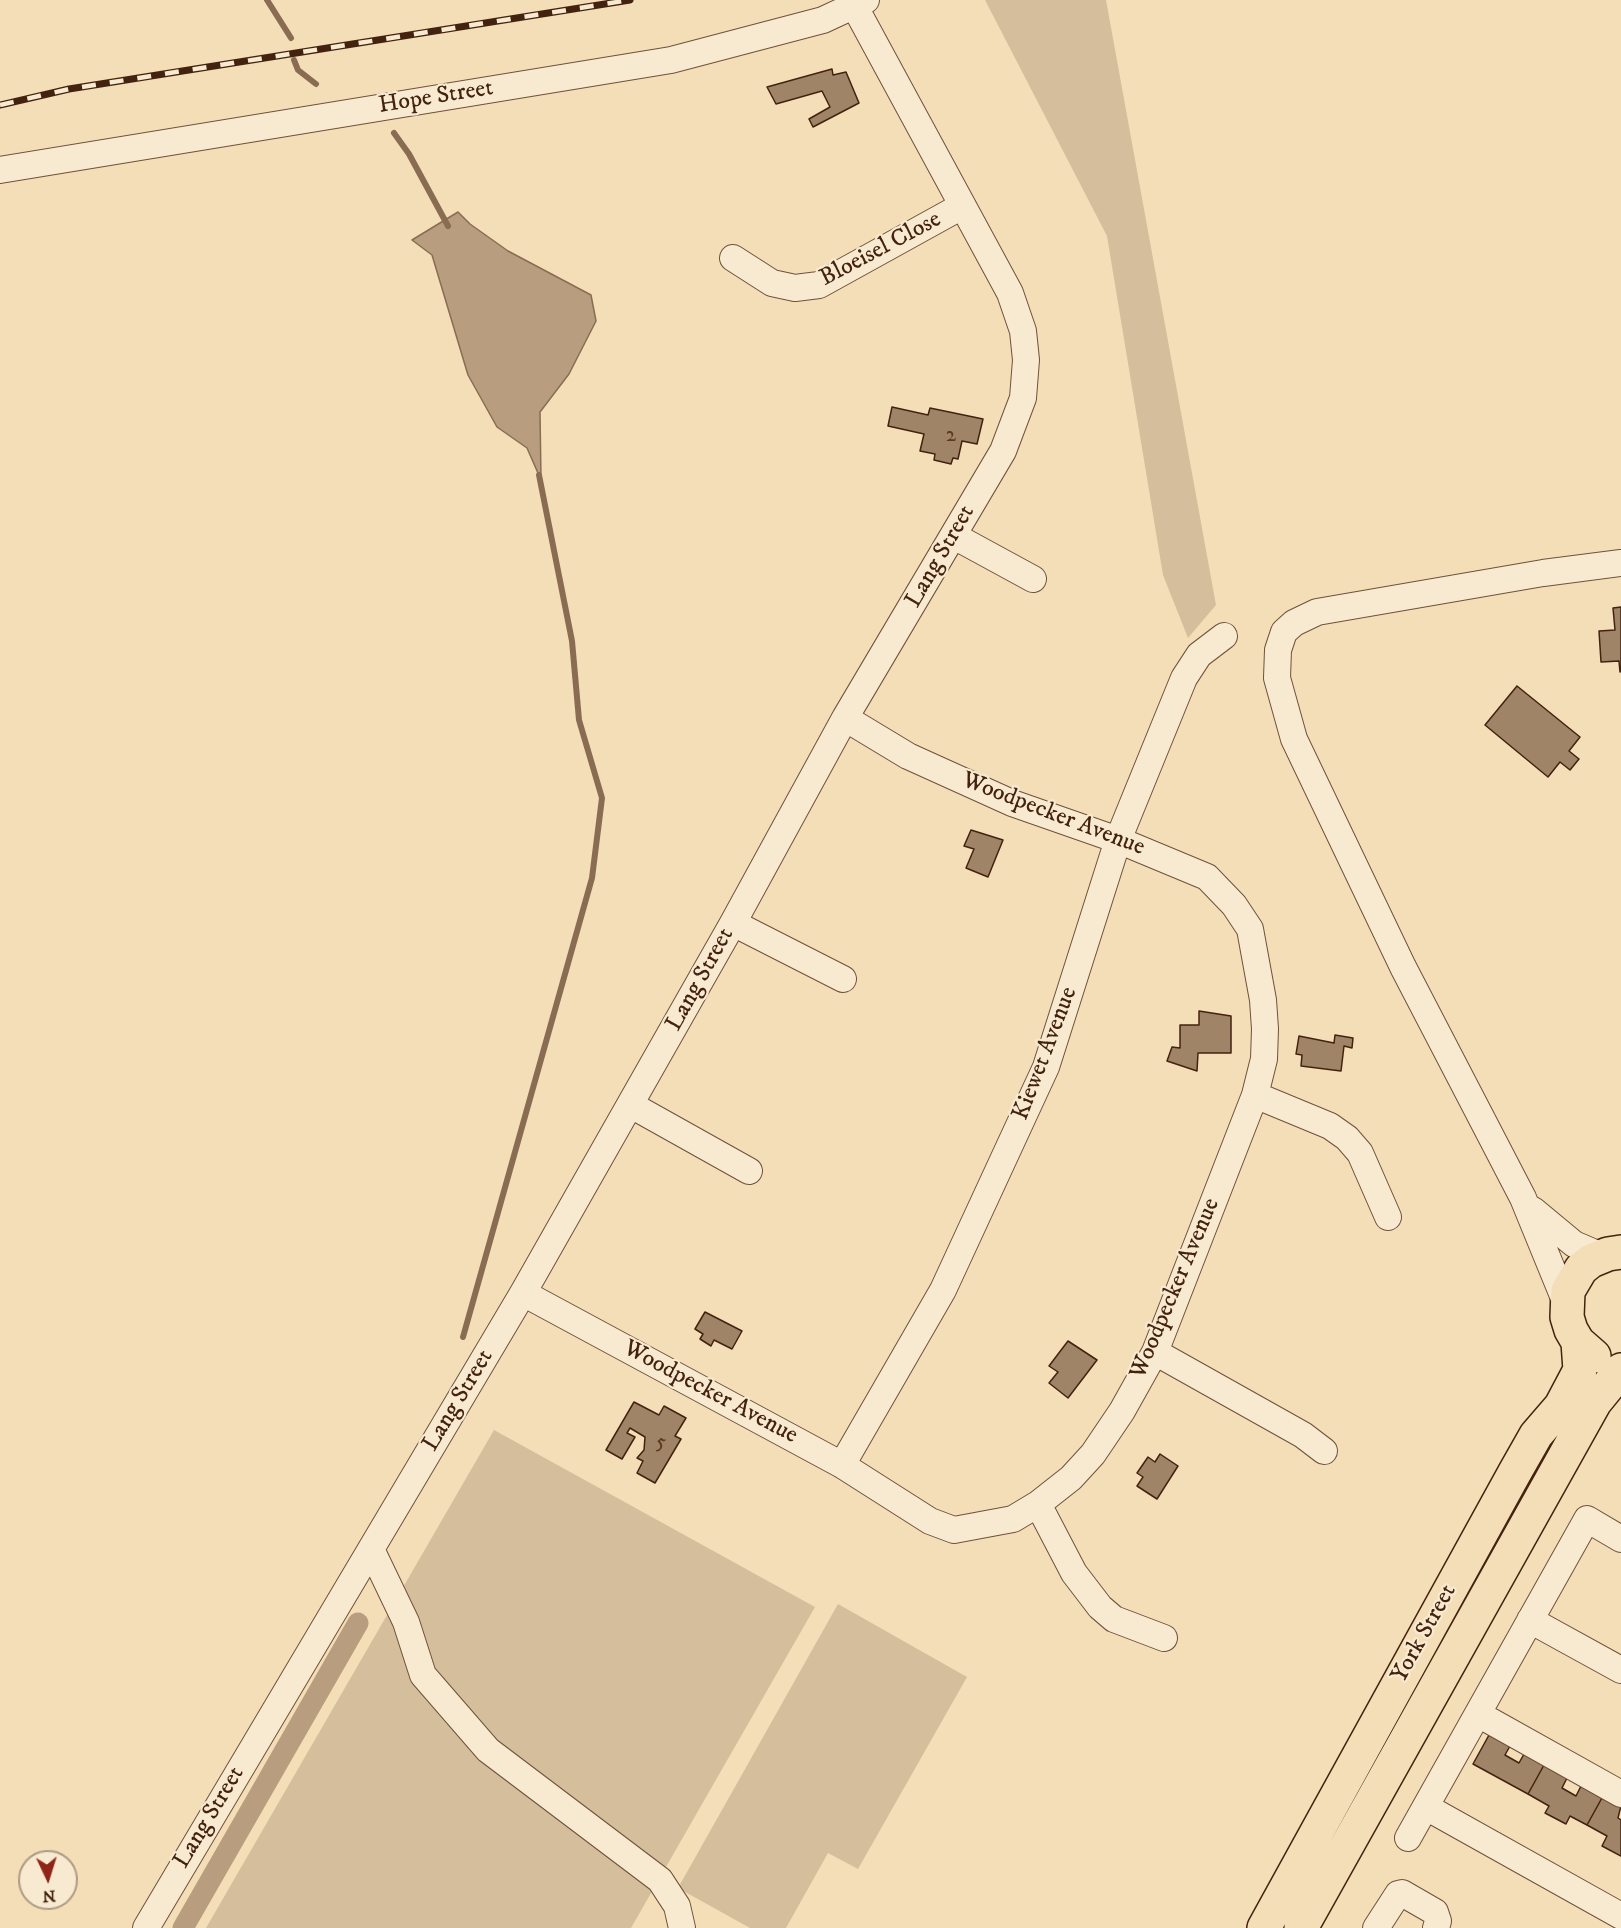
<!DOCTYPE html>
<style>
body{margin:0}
#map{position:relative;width:1621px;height:1928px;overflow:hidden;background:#f3deb7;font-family:"IM FELL DW Pica",serif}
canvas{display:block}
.north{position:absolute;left:18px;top:1850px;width:60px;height:60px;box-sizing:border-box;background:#f7ead0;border:2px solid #af9a83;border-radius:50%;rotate:176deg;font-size:16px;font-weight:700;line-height:24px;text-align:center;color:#442210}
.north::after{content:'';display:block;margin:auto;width:21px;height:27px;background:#8f2418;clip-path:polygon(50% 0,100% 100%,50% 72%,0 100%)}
</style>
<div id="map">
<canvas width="1621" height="1928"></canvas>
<div class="north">N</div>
</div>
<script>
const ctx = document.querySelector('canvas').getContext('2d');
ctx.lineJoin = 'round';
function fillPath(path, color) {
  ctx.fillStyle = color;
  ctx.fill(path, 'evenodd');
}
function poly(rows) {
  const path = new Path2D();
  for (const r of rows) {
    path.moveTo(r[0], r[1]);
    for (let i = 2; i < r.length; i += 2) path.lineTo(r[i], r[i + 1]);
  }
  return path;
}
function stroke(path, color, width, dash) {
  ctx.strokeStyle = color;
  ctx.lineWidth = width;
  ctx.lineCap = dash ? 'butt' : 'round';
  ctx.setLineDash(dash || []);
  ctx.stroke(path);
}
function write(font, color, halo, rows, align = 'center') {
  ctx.font = font + ' "IM FELL DW Pica",serif';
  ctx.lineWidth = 4.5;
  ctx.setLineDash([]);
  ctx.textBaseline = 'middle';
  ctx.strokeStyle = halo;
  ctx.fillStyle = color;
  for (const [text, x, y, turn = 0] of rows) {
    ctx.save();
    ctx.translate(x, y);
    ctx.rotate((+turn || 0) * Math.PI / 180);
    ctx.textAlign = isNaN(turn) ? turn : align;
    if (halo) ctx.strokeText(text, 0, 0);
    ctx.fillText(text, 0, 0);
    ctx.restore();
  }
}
fillPath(poly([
 [985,0,1106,0,1216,605,1188,638,1163,575,1107,236],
 [494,1430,815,1607,631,1928,206,1928],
 [838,1604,967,1677,858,1869,828,1853,786,1928,750,1928,678,1888]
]), '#d5be9b');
const water = poly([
 [458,212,470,224,508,251,591,295,596,321,569,374,540,412,541,480,527,448,497,427,468,375,432,255,412,240,458,212]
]);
fillPath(water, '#b89e7e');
stroke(water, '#8a6c52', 1.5);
stroke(poly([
 [267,0,291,38],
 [294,60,298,70,316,84],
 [394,133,409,154,448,226],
 [463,1337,592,878,602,798,579,720,572,641,539,475]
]), '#8a6c52', 6);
stroke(poly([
 [183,1928,358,1623]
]), '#b89e7e', 21);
const building = poly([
 [832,69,833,75,846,72,859,103,813,127,809,119,830,107,822,91,776,104,767,87,832,69],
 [892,407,928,415,930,408,983,419,977,444,962,441,958,459,953,458,951,464,934,460,935,454,920,451,924,434,888,426,892,407],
 [1621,607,1621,671,1620,672,1619,661,1601,662,1599,631,1615,630,1613,608,1621,607],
 [1517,686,1580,737,1569,751,1579,759,1570,770,1560,762,1548,777,1485,725,1517,686],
 [971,830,1003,840,988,877,966,868,974,849,964,846,971,830],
 [1199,1011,1231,1016,1231,1053,1198,1053,1197,1071,1167,1061,1172,1047,1180,1048,1180,1025,1199,1025,1199,1011],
 [1335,1035,1353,1038,1352,1048,1344,1046,1341,1071,1301,1066,1302,1055,1296,1054,1299,1036,1334,1043,1335,1035],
 [705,1312,742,1331,732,1349,714,1340,711,1346,700,1339,703,1334,695,1329,705,1312],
 [1068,1341,1097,1360,1068,1398,1049,1383,1058,1372,1049,1366,1068,1341],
 [634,1402,659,1415,664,1406,686,1418,675,1436,681,1439,655,1483,637,1473,643,1461,637,1458,644,1450,645,1437,630,1428,627,1433,635,1437,622,1459,606,1450,634,1402],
 [1160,1454,1178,1466,1157,1499,1137,1486,1143,1477,1137,1473,1148,1457,1155,1462,1160,1454],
 [1489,1735,1510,1746,1505,1755,1519,1763,1524,1754,1544,1765,1528,1794,1473,1764,1489,1735],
 [1544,1765,1567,1778,1562,1788,1576,1796,1582,1784,1603,1796,1587,1825,1570,1816,1566,1824,1545,1813,1549,1806,1528,1794,1544,1765],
 [1603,1796,1621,1806,1618,1818,1621,1820,1621,1856,1602,1846,1607,1836,1587,1825,1603,1796]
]);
fillPath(building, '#9f8467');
stroke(building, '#442210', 1.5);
const minor = poly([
 [0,170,671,60,823,20,866,0],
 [733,258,772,283,795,288,819,285,962,206],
 [954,536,1033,579],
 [733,923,843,979],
 [1255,1095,1330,1126,1347,1138,1360,1153,1388,1217],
 [631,1105,749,1171],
 [1533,1210,1574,1244,1602,1256],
 [523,1293,842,1465,930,1521,954,1530,1013,1519,1038,1504,1071,1478,1093,1454,1122,1411,1155,1352,1255,1095,1264,1059,1265,1029,1263,1000,1250,929,1234,905,1207,877,1118,840,1012,803,908,756,845,718],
 [1566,1303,1523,1198,1403,967,1294,739,1277,678,1278,650,1284,632,1294,623,1317,612,1543,573,1621,563],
 [1155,1352,1303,1435,1324,1451],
 [842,1465,943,1290,1046,1067,1118,840,1184,678,1199,655,1224,636],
 [1038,1504,1074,1573,1100,1607,1114,1619,1164,1638],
 [371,1549,406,1622,423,1675,488,1750,660,1880,677,1906,682,1928],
 [1530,1620,1621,1670],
 [1478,1714,1621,1794],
 [1426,1807,1621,1916],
 [1408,1838,1587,1519,1621,1539],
 [146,1928,523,1293,733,923,845,718,1003,451,1023,398,1026,360,1023,331,1010,293,855,7],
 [1376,1928,1398,1894,1402,1893,1435,1912,1438,1921,1436,1928]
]);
const major = poly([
 [1594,1356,1578,1342,1571,1330,1567,1317,1568,1291,1581,1269,1591,1261,1608,1254,1621,1252],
 [1264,1928,1515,1472,1536,1435,1561,1406,1580,1370,1578,1342],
 [1301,1928,1595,1402,1621,1370]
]);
stroke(minor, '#70513a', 28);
stroke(major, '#442210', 36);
stroke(minor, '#f7ead0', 26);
stroke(major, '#f3deb7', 33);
const rail = poly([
 [0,105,69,89,630,0]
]);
stroke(rail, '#442210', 7);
stroke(rail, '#f7ead0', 4.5, [14]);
write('21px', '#5b3a26', null, [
 ["2",951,437],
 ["5",661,1444]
]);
write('24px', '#442210', '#f7ead0', [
 ["Hope Street",436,98,-9],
 ["Bloeisel Close",881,250,-28],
 ["Lang Street",941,557,-60],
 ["Woodpecker Avenue",1053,815,21],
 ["Lang Street",701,980,-61],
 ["Kiewet Avenue",1046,1054,-69],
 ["Woodpecker Avenue",1176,1289,-67],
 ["Woodpecker Avenue",710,1393,28],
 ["Lang Street",459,1401,-59],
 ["York Street",1425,1634,-61],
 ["Lang Street",210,1818,-59]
]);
</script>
